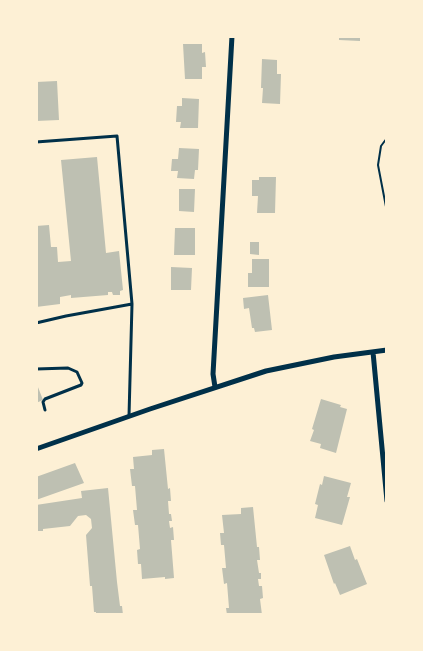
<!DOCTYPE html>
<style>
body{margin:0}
#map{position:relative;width:423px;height:651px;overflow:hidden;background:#fdf0d5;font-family:"Archivo Narrow",sans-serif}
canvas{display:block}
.frame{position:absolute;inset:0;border:38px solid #fdf0d5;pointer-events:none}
</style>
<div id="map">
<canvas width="423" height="651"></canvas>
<div class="frame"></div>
</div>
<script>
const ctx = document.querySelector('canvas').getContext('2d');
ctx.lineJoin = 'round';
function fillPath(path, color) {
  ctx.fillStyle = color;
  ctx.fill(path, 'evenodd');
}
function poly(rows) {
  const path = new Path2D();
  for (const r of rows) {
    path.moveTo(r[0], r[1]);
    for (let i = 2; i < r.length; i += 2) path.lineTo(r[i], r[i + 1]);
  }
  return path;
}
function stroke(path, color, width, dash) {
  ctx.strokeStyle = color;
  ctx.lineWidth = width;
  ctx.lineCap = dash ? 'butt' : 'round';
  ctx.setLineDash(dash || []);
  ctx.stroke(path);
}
fillPath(poly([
 [339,36,360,36,360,41,339,40],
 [183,44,202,44,202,53,205,52,206,67,202,67,202,79,185,79],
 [262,59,277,60,277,74,281,74,280,104,262,103,263,88,261,88],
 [57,81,59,120,36,121,36,82],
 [182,98,199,99,198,128,180,128,181,122,176,122,177,106,182,106],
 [179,148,199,149,198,170,195,170,194,179,177,178,178,171,171,171,172,159,178,159],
 [97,157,106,253,119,251,123,290,120,291,120,295,113,295,112,292,108,292,108,295,71,298,71,295,60,297,60,304,36,307,36,226,49,225,51,247,57,247,58,262,71,261,61,160],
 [259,177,276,177,275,213,257,213,258,196,252,196,252,180,259,180],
 [179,189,195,189,194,212,179,211],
 [175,228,195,228,195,255,174,255],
 [250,242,259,242,259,255,250,254],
 [252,259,269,259,269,287,248,287,248,273,252,273],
 [171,267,192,268,191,290,171,290],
 [268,295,272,330,255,332,254,328,252,328,249,308,244,309,243,298],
 [36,382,43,400,36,403],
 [321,399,341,405,340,407,347,409,336,453,320,448,321,444,310,441,314,430,312,429],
 [164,449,168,489,170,488,171,501,168,501,169,514,171,514,172,521,169,521,170,528,173,527,174,540,171,540,174,578,165,579,165,577,142,579,141,564,138,564,137,550,140,549,138,525,135,525,133,510,137,510,135,486,132,486,130,469,134,469,133,457,152,455,152,450],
 [75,463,84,483,36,500,36,477],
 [324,476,351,483,347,497,350,497,342,525,315,518,318,505,315,504,320,484,322,485],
 [108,488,117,582,120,606,122,606,123,615,96,615,96,612,94,612,92,586,90,586,86,535,92,528,91,519,86,515,78,516,70,526,43,529,43,531,36,531,36,505,82,498,81,491],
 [253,507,257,547,259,547,260,560,257,560,259,573,261,573,261,579,258,579,259,586,262,586,263,598,260,599,262,615,227,615,226,608,229,608,227,583,224,584,222,568,226,568,224,545,221,545,220,533,224,533,222,515,241,514,241,508],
 [350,546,355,560,357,559,367,584,340,595,335,583,334,584,324,555]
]), '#bec0b2');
stroke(poly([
 [387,138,381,146,378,165,387,212]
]), '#003049', 2);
stroke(poly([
 [36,142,117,136,132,304,129,416],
 [36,323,66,316,132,304],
 [36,369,68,368,77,372,82,383,81,385,45,399,43,402,45,410]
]), '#003049', 3);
stroke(poly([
 [373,352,387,501],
 [215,387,213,374,232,36],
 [36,449,150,409,266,371,334,357,387,350]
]), '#003049', 5);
</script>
